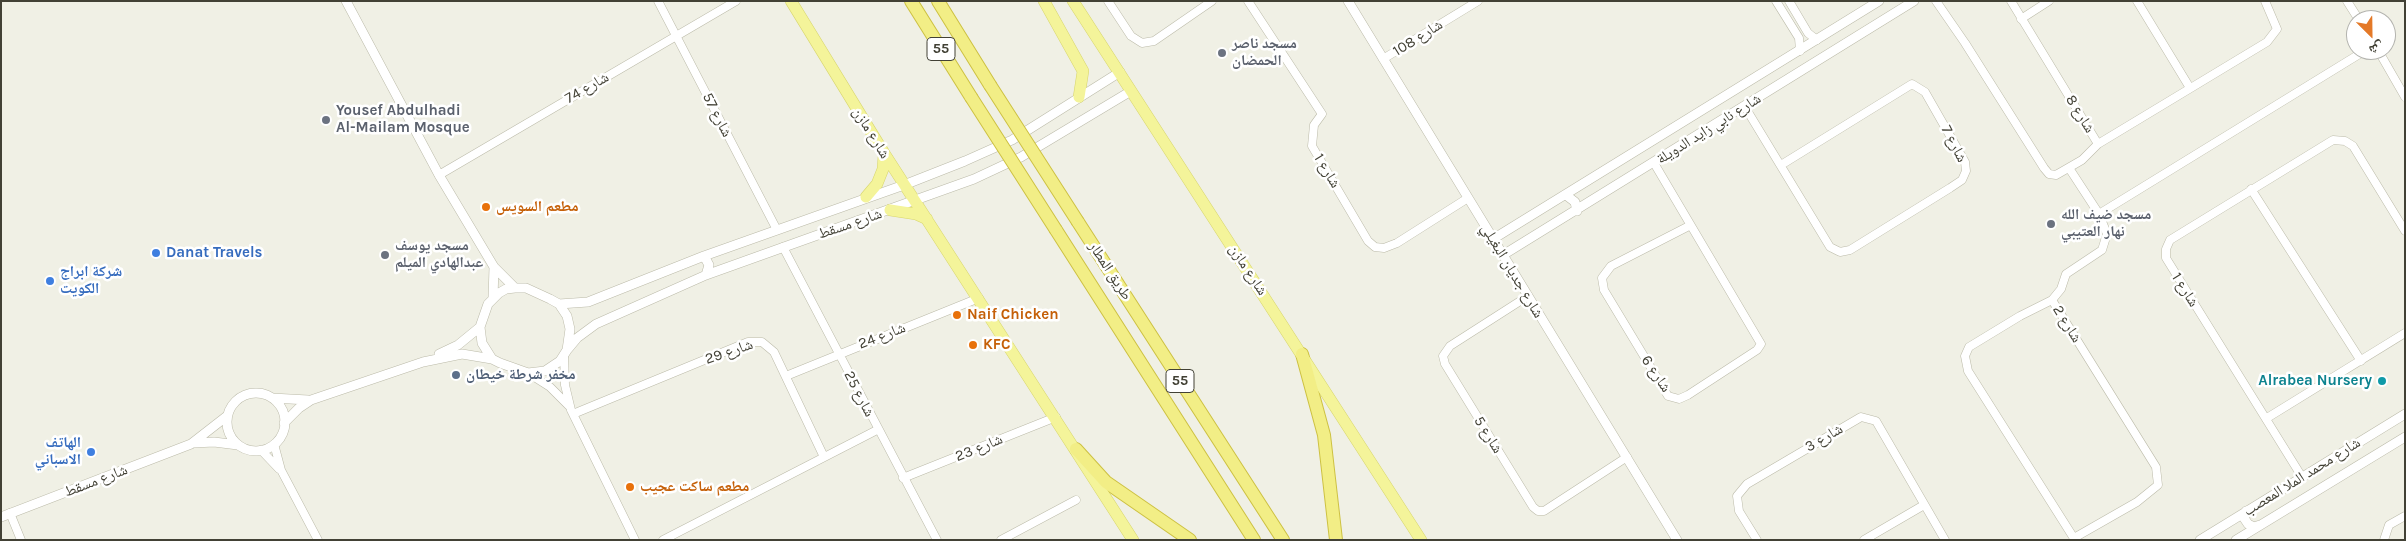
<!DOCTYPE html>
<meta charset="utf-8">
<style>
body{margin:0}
#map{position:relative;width:2406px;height:541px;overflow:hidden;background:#f0f0e5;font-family:Karla,"Noto Naskh Arabic",sans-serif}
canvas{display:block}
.frame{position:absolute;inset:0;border:2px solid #424135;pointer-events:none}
.north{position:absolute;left:2346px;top:10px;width:50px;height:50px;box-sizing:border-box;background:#fff;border:1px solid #b3b3ae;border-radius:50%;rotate:157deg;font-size:14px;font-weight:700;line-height:20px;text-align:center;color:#424135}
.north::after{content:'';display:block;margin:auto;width:18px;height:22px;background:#e47928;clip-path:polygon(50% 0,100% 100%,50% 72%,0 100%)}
</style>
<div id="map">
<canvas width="2406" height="541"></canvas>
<div class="frame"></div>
<div class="north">ش</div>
</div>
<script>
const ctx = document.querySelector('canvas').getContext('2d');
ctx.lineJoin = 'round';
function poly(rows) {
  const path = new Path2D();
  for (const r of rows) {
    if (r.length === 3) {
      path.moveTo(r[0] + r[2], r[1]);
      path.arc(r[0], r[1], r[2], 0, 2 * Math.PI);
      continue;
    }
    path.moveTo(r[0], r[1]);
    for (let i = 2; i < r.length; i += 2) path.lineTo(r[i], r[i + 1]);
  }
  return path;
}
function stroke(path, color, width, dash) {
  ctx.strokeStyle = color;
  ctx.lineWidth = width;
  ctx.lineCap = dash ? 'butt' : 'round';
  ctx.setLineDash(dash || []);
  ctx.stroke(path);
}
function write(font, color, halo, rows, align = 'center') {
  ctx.font = font + ' Karla,"Noto Naskh Arabic",sans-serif';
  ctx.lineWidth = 5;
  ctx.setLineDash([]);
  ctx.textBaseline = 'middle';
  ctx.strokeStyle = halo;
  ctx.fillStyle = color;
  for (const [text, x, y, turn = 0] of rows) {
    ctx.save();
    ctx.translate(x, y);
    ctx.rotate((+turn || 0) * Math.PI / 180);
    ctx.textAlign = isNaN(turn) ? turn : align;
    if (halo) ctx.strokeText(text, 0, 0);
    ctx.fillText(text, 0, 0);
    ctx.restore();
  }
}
const minor = poly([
 [658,1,777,230],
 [1108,1,1131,36,1142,43,1154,41,1212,1],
 [1248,1,1322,114,1314,125,1312,146,1368,241,1375,247,1384,248,1397,243,1468,198],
 [1776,1,1799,38,1800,51],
 [1789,1,1808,33,1817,40],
 [1936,1,1965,43,2044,168,2049,174,2056,175,2082,160,2098,144,2267,42,2277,29,2265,1],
 [2011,1,2098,144],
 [2137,1,2190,88],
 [2347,1,2359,20],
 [2021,19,2049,1],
 [2378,50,2405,97],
 [1383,59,1478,1],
 [1745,107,1830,247,1840,252,1850,250,1950,188,1962,180,1966,171,1965,162,1925,92,1912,84,1781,165],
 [1654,163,1761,344,1757,350,1688,395,1679,399,1668,396,1604,290,1602,278,1611,266,1689,226],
 [2069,168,2099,214,2107,234,2102,250,2066,274,2061,289,2052,300,2020,316,1969,347,1965,356,1968,371,2075,540],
 [439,175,736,1],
 [2251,189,2361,361],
 [2099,214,2366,50],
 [783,247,937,540],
 [1528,296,1450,346,1443,356,1445,364,1533,507,1538,511,1544,511,1627,457],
 [2052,300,2156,467,2158,485,2137,502,2074,538],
 [564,355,565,385,571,410,635,540],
 [528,373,550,387,569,406],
 [786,376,979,298],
 [573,414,748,342,762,342,774,352,824,457],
 [2267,418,2405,333],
 [274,444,281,470,318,540],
 [261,450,279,469],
 [2302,477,2166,258,2166,249,2170,240,2333,140,2345,141,2353,146,2405,231],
 [903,478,1056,417],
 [10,513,21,540],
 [663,540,877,430],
 [1001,540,1076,500],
 [1757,540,1739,511,1737,496,1747,484,1861,417,1876,421,1945,540],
 [1864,540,1924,505],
 [2384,540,2389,525,2405,516]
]);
const tertiary = poly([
 [346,1,439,175,494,267,515,288],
 [1348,1,1677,540],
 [1566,195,1575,202,1577,211],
 [1493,239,1879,1],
 [1503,255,1914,1],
 [704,256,709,265,706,275],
 [515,288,526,288,550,299,559,304,567,316,570,329,567,350,560,361,545,371,528,373,500,363,492,359,482,343,480,327,488,304,499,293,506,289,515,288],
 [493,298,494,267],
 [559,304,588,302,704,256,904,185,965,161,1012,140,1120,72],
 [567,350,577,338,596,324,706,275,974,179,1021,157,1131,91],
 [439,354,458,345,480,327],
 [256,422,29],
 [272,398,308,400],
 [284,423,299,408,311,400,423,362,462,354,492,359],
 [194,443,214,442,238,445],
 [2246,511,2244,518,2248,524,2254,527,2260,525],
 [1,517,191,444,227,416],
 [2200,540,2405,414],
 [2236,540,2405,437]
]);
const primary = poly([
 [791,1,884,153,1133,540],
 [1044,1,1083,71,1079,97],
 [1073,1,1421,540],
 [866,197,877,184,883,169,884,153],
 [890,210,916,214,927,219]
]);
const trunk = poly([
 [911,1,971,97],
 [938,1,990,85],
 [1078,222,1283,540],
 [1056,230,1254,540],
 [1302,354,1324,435,1336,540],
 [1076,449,1106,482,1190,540]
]);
stroke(minor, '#bbbaa8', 9);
stroke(tertiary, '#bbbaa8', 10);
stroke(primary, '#d7d56c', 12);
stroke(trunk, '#cdc142', 14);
stroke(minor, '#fff', 8);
stroke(tertiary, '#fff', 9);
stroke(primary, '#f4f49a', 11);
stroke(trunk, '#f2ee86', 12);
const trunkBridge = poly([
 [990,85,1078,222],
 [971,97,1056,230]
]);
stroke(trunkBridge, '#cdc142', 14, []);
stroke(trunkBridge, '#f2ee86', 12);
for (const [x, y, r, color] of [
 [1222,53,5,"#6b7280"],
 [326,120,5,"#6b7280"],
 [486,207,5,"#e8710a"],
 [2051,224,5,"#6b7280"],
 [156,253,5,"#3f7fe0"],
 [385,255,5,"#6b7280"],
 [50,281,5,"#3f7fe0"],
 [957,315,5,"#e8710a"],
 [973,345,5,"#e8710a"],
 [456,375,5,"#5c6f8a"],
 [2382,381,5,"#0f9aa8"],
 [91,452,5,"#3f7fe0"],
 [630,487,5,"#e8710a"]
]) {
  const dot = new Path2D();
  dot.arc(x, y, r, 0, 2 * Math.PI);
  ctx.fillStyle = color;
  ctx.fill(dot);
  stroke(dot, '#fff', 2);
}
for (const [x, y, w] of [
 [941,49,28],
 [1180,381,28]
]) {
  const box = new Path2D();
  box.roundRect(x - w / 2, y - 11.5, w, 23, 4);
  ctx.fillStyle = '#fff';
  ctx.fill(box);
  stroke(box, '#424135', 1);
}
write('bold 14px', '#424135', null, [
 ["55",941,49],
 ["55",1180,381]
]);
write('15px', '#424135', '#fff', [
 ["شارع 108",1418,38,-32],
 ["شارع 74",587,88,-30],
 ["شارع 8",2080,114,58],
 ["شارع 57",717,115,63],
 ["شارع نابي زايد الدويلة",1709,129,-32],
 ["شارع مازن",871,133,58],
 ["شارع 7",1954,144,63],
 ["شارع 1",1327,171,59],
 ["شارع مسقط",850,224,-19],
 ["شارع مازن",1248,270,57],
 ["طريق المطار",1110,271,57],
 ["شارع جديان البغيلي",1512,271,59],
 ["شارع 1",2185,290,58],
 ["شارع 2",2067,324,58],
 ["شارع 24",882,336,-21],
 ["شارع 29",729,352,-19],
 ["شارع 6",1656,374,56],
 ["شارع 25",859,394,63],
 ["شارع 5",1488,435,58],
 ["شارع 3",1824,438,-30],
 ["شارع 23",979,448,-22],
 ["شارع محمد الملا المعصب",2302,477,-32],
 ["شارع مسقط",96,481,-21]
]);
write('bold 15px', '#5b616d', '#fff', [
 ["مسجد ناصر",1232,44],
 ["الحمضان",1232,61],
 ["Yousef Abdulhadi",336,111],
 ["Al-Mailam Mosque",336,128],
 ["مسجد ضيف الله",2061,215],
 ["نهار العتيبي",2061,232],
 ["مسجد يوسف",395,246],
 ["عبدالهادي الميلم",395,263]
], 'left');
write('bold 15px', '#c56008', '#fff', [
 ["مطعم السويس",496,207],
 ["Naif Chicken",967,315],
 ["KFC",983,345],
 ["مطعم ساكت عجيب",640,487]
], 'left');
write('bold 15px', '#366cbe', '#fff', [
 ["Danat Travels",166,253],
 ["شركة ابراج",60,272],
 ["الكويت",60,289],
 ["الهاتف",81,443,"right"],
 ["الاسباني",81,460,"right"]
], 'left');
write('bold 15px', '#4e5e75', '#fff', [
 ["مخفر شرطة خيطان",466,375]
], 'left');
write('bold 15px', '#0d838f', '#fff', [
 ["Alrabea Nursery",2372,381]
], 'right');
</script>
